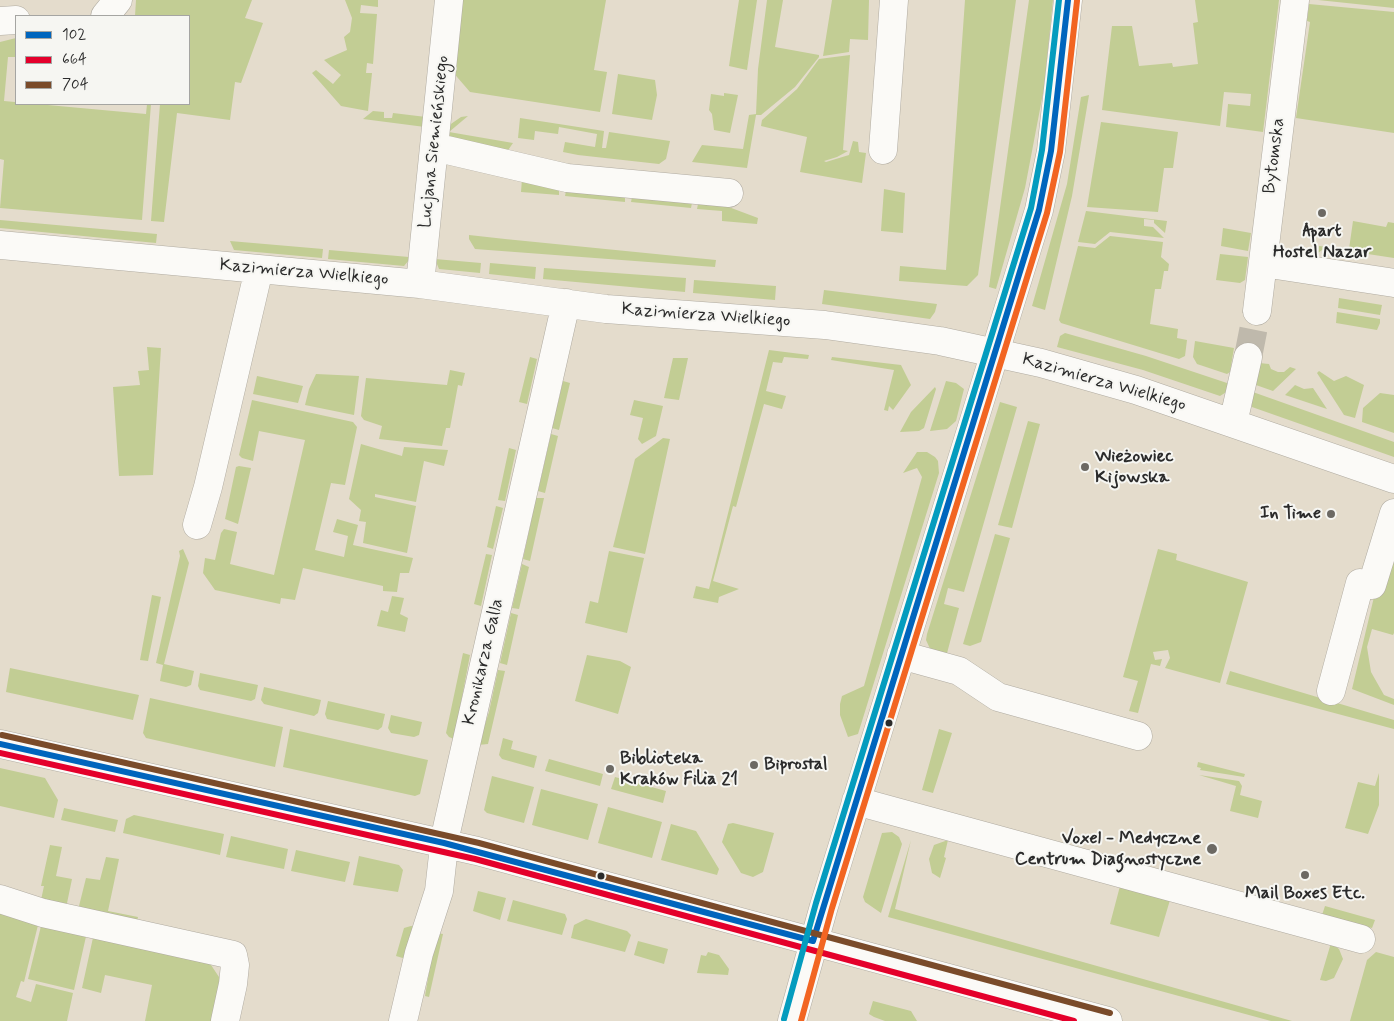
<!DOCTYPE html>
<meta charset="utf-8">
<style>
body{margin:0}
#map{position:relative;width:1394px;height:1021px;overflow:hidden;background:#e4dccc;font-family:Mynerve,sans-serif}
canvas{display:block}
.legend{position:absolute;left:15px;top:15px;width:175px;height:90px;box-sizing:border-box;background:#f6f6f2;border:1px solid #a5a5a2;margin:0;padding:6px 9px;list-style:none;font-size:15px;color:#2b2b2b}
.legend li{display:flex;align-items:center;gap:10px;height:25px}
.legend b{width:25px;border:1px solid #a5a5a2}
</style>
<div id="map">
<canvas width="1394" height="1021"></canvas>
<ul class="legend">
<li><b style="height:6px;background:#0065bd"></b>102</li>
<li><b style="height:6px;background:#e4002b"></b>664</li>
<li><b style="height:6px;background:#7a4b2a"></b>704</li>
</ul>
</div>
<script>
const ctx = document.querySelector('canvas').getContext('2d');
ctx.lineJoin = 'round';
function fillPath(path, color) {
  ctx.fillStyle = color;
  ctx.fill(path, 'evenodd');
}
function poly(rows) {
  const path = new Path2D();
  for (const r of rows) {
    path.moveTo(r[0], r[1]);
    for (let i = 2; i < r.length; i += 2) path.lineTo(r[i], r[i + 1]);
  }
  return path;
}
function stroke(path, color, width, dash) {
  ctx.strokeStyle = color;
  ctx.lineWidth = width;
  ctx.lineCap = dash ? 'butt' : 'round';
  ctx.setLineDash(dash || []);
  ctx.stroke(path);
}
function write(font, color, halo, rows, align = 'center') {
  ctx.font = font + ' Mynerve,sans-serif';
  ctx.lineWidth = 4;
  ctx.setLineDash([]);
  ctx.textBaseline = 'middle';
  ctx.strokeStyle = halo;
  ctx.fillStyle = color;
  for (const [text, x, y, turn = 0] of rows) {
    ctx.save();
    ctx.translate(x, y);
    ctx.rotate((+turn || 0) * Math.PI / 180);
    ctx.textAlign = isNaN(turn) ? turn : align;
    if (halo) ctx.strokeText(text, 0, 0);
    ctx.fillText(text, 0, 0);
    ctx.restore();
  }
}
fillPath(poly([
 [136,0,252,0,245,18,263,23,241,83,235,82,230,120,177,113,164,222,151,221,160,104,189,104,189,16,135,16],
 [345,0,378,0,378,7,361,5,360,13,377,14,373,64,367,63,366,73,372,73,368,111,341,106,312,73,316,70,333,84,341,75,324,60,347,50,344,37,350,32,352,18],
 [458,0,606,0,594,70,607,72,600,112,470,92,451,70],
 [739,0,757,0,747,70,729,66],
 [767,0,783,0,775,47,819,55,819,57,795,87,761,115,756,115,747,168,692,162,702,145,743,149,749,115,756,114,758,69],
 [832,0,869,0,868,40,850,39,849,52,823,56],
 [965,0,1016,0,978,275,967,286,899,281,900,266,946,270],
 [1029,0,1053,0,1048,49,1044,88,1025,188,996,289,989,287],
 [1195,0,1279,0,1263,132,1226,127,1228,104,1250,106,1251,94,1224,92,1220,126,1102,110,1112,26,1132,26,1139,66,1172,63,1173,67,1198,64,1193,23,1198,22],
 [1318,0,1394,0,1394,8],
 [1309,4,1394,12,1394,133,1296,118,1310,22,1307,21],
 [16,38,16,57,8,57,4,101,146,114,147,104,151,104,142,220,0,208,4,160,0,159,0,42],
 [850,55,843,150,848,151,837,157,824,161,826,162,849,155,853,141,858,142,859,152,866,153,862,183,800,172,807,137,761,126,762,120,797,89,819,59],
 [618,74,655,80,657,95,652,120,612,114],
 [724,93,738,95,730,133,714,130,712,114,709,110,711,94,724,96],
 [1089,95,1072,196,1045,310,1032,306,1067,184,1081,97],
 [373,111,384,112,384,118,392,118,393,113,426,117,425,127,363,119],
 [468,116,449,132,513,143,504,156,449,141,448,126,461,117],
 [520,118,604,131,602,148,606,148,609,132,670,141,666,159,659,164,578,155,563,152,565,142,595,147,597,134,559,127,558,134,535,131,534,140,518,138],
 [1101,122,1178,132,1173,168,1164,168,1158,212,1087,207],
 [522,179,559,189,559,195,521,192],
 [884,189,905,193,903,233,881,231],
 [566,191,625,197,625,202,565,196],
 [632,197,692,203,691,208,631,202],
 [698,204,726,206,758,218,757,224,722,221,722,211,697,209],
 [1086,211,1167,221,1165,233,1154,223,1154,220,1144,219,1144,226,1153,227,1164,238,1110,232,1095,244,1078,242],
 [0,220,157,234,156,243,0,228],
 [1353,221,1386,227,1388,222,1394,223,1394,258,1348,251,1322,250,1318,253,1319,246,1349,249],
 [1223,228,1251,233,1248,251,1221,246],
 [469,235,505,239,716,260,715,267,475,249,469,239],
 [1110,236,1163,242,1161,257,1169,264,1168,271,1164,271,1161,289,1155,289,1150,324,1178,329,1177,338,1187,340,1185,356,1179,359,1061,323,1059,320,1078,246,1095,248],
 [230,241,323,249,322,258,234,250],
 [329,250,409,257,409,260,404,266,328,259],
 [1220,254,1248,257,1245,280,1240,283,1216,280],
 [435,259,481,263,480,273,439,269],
 [490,263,536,267,535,279,489,274],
 [544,268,686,278,685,292,543,279],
 [694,280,776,286,775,300,693,293],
 [824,290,937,304,935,312,930,319,822,304],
 [1339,298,1382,305,1380,315,1338,308],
 [1337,312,1380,319,1380,323,1377,330,1336,323],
 [1065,333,1146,356,1236,386,1220,396,1143,370,1057,347,1060,336],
 [1195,341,1234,348,1230,372,1227,374,1197,364,1193,357],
 [147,347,161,348,153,475,119,476,113,387,140,385,138,371,149,370],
 [769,350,809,355,808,359,784,357,782,363,773,362,766,391,786,396,782,409,764,404,736,507,733,506,713,581,739,589,719,597,718,603,693,598,696,586,709,589],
 [530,357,537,359,527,404,519,402],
 [832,357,901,365,911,385,893,410,889,406,888,411,884,410,894,370,831,360],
 [673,358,688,358,679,400,664,398],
 [1259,363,1269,364,1271,369,1278,372,1284,372,1290,367,1296,369,1273,391,1256,385],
 [450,370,465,373,462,386,458,385,450,428,446,428,442,446,379,439,382,426,364,420,361,416,366,378,447,385],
 [1319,371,1334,381,1346,376,1364,385,1355,418,1344,415,1317,373],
 [316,374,359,376,354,415,305,405,309,389],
 [257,376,303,386,298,403,253,394],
 [563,381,570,383,559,430,552,428],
 [946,381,956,383,964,389,956,421,947,429,930,431],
 [1295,385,1304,389,1313,388,1327,409,1285,395],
 [935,387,936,389,924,428,919,431,900,432,911,412],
 [1250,391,1394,442,1394,457,1252,407],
 [1380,393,1394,395,1394,433,1362,422,1363,408],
 [252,400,353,422,357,427,345,485,331,483,315,550,344,557,348,536,333,532,337,519,358,525,353,545,413,558,409,573,400,573,397,592,383,591,383,586,303,568,295,600,281,598,280,604,215,590,203,573,205,558,215,560,221,533,224,529,237,532,230,564,274,575,305,440,259,431,253,461,242,458,239,455],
 [634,400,663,406,656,436,642,444,638,439,643,418,630,415],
 [1000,402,1017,407,964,592,948,588,944,604,959,608,946,657,932,653,926,640,927,634],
 [1028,421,1040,424,1012,528,998,525],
 [551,434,558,436,545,493,538,491],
 [663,438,670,439,645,554,613,547,635,459],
 [361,444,402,456,404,447,448,450,444,466,424,461,416,502,375,494,375,497,416,506,407,553,363,543,366,522,359,521,361,510,349,499],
 [509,448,516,450,505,501,498,500],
 [917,452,927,452,935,457,938,461,939,473,858,734,848,737,840,715,840,704,842,696,864,686,922,477,917,468,903,473],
 [239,466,251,468,238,524,225,519,236,467],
 [536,498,544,498,530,561,523,559],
 [496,506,503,508,493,549,487,547],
 [995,534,1010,538,981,642,970,646,963,644],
 [1394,534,1394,633,1393,635,1372,629,1367,647,1371,672,1384,695,1394,699,1394,705,1352,689,1374,597],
 [183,549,189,563,164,664,194,671,191,685,186,687,160,681,163,665,156,663,180,556,179,551],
 [1158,549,1177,554,1176,560,1248,582,1220,683,1165,668,1170,658,1168,650,1153,652,1155,660,1162,659,1160,666,1151,664,1138,713,1129,711,1138,681,1123,677],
 [609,551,644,558,627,633,585,623,590,601,598,603],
 [486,554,492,555,481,606,474,604],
 [522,564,529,567,519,609,512,608],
 [152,595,161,597,148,661,140,660],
 [392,596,404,598,400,614,408,618,405,632,377,626,381,610,388,612],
 [511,613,518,615,507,665,500,663],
 [463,653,470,655,454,739,449,737,446,733],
 [587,655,620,661,631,667,618,714,575,701],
 [10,668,139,695,133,720,6,692],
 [498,670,505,671,488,744,478,745,489,712],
 [1230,671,1394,720,1394,729,1226,684],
 [200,673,258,685,255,699,251,701,200,690,198,686],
 [264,687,321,700,318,713,314,716,264,704,261,700],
 [150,698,283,727,275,767,146,738,143,733],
 [328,701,385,714,382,727,378,730,327,719,325,714],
 [391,715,422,722,419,735,414,737,391,733,388,728],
 [290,729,428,760,420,794,415,796,283,767],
 [939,729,952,733,933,793,922,790],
 [503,738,513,741,511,749,537,756,534,768,502,759,499,755],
 [549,759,603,774,600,786,545,771],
 [1198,762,1245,774,1244,777,1200,770,1201,768,1197,767],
 [0,768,45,778,58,800,54,818,0,806],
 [1379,773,1379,805,1368,834,1345,828,1358,782,1375,786],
 [1199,775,1239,781,1242,786,1240,795,1262,801,1258,818,1230,811,1236,786],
 [492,776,534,787,524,823,487,813,484,810],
 [615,777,666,791,663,803,611,789],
 [541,789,598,804,588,840,532,825],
 [608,807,662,822,652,858,598,843],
 [64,808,118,820,115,832,61,820],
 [134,815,224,834,220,855,123,833,126,819],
 [733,823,774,833,763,872,753,877,741,873,722,842,728,824],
 [671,824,696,831,719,869,717,875,661,860],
 [892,832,899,837,902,844,881,913,865,902,863,897,882,833],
 [231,836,288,849,284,869,226,857],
 [911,840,895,909,1292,1021,1271,1021,888,917],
 [948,840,944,857,946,858,940,878,932,873,929,859,934,845],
 [50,845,62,847,56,876,72,879,66,908,41,900,44,886,41,886],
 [296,850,350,862,345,882,291,871],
 [359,856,399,865,403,870,398,892,353,885],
 [106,857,119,859,108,911,138,917,136,926,77,914,86,878,100,880],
 [1120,886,1170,900,1159,937,1110,924],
 [478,891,506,898,500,920,473,911],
 [513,900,565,914,567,919,562,935,507,921],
 [1325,906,1375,920,1372,928,1322,915],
 [0,912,39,921,24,982,21,981,16,997,31,1002,36,984,73,993,67,1021,0,1021],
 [586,919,627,931,631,935,625,952,571,938,574,925],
 [42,922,87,932,74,990,28,979],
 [411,926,417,927,406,959,396,956,404,928],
 [94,933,209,962,221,980,215,1021,145,1021,152,985,105,975,101,993,82,988],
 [435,933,443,934,429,997,425,996,430,967,427,962],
 [638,941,668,949,664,964,634,955],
 [1331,943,1339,949,1343,959,1334,978,1326,981,1320,980],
 [708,952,719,955,729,969,728,975,697,973,701,955,706,956],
 [1376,952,1394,957,1394,1021,1350,1021,1367,960],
 [873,1001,911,1011,917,1021,885,1021,874,1017,869,1014]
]), '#c2cd94');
stroke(poly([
 [1248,357,1257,311]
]), '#bfb9ac', 28, [28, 14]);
const minor = poly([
 [105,16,118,0],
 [0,21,16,20],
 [434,147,567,178,729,193],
 [883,150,894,0],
 [0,245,420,284,606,309,825,325,940,341,1041,363,1136,390,1394,479],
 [1263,263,1394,283],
 [420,284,449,0],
 [1257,311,1295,0],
 [1233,423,1248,357],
 [197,525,208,487,259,269],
 [901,655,959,671,998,697,1138,736],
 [1331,691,1360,583,1372,585,1394,513],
 [0,744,477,851,1108,1021],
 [856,801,1361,939],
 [0,899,43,913,233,955,235,965,233,984,225,1021],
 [403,1021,419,953,439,891,445,837,566,303],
 [792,1021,824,906,1039,210,1051,151,1068,0]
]);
stroke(minor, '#b0aba1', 29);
stroke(minor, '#fbfaf7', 28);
stroke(poly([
 [0,744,444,843,813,941],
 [813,941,1039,210,1051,151,1068,0]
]), '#0065bd', 6);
stroke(poly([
 [0,753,475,859,1074,1021]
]), '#e4002b', 6);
stroke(poly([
 [2,735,479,843,1110,1013]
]), '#7a4b2a', 6);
stroke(poly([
 [801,1021,832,908,1047,213,1060,152,1077,1]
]), '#f26522', 6);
stroke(poly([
 [784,1019,816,903,1031,208,1042,150,1059,0]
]), '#049cbe', 6);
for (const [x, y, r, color] of [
 [1322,213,5,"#6c6963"],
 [1085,467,5,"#6c6963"],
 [1331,514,5,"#6c6963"],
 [889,723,4.5,"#2b2b2b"],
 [754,765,5,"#6c6963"],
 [610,769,5,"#6c6963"],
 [1212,849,6,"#6c6963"],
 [1305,875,5,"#6c6963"],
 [601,876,4.5,"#2b2b2b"]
]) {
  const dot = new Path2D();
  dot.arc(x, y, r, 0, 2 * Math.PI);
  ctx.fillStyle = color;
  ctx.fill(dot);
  stroke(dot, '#f6f6f2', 2);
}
write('18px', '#2b2b2b', '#f6f6f2', [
 ["Lucjana Siemieńskiego",435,142,-84],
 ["Bytomska",1275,156,-83],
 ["Kazimierza Wielkiego",304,273,5],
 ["Kazimierza Wielkiego",706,316,4],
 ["Kazimierza Wielkiego",1104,383,16],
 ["Kronikarza Galla",484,662,-77]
]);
write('bold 18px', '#2b2b2b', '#f6f6f2', [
 ["Apart",1322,232,"center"],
 ["Hostel Nazar",1322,253,"center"],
 ["Wieżowiec",1095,457],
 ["Kijowska",1095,478],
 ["In Time",1321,514,"right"],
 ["Biblioteka",620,759],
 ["Kraków Filia 21",620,780],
 ["Biprostal",764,765],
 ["Voxel - Medyczne",1201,839,"right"],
 ["Centrum Diagnostyczne",1201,860,"right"],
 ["Mail Boxes Etc.",1305,894,"center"]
], 'left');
</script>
